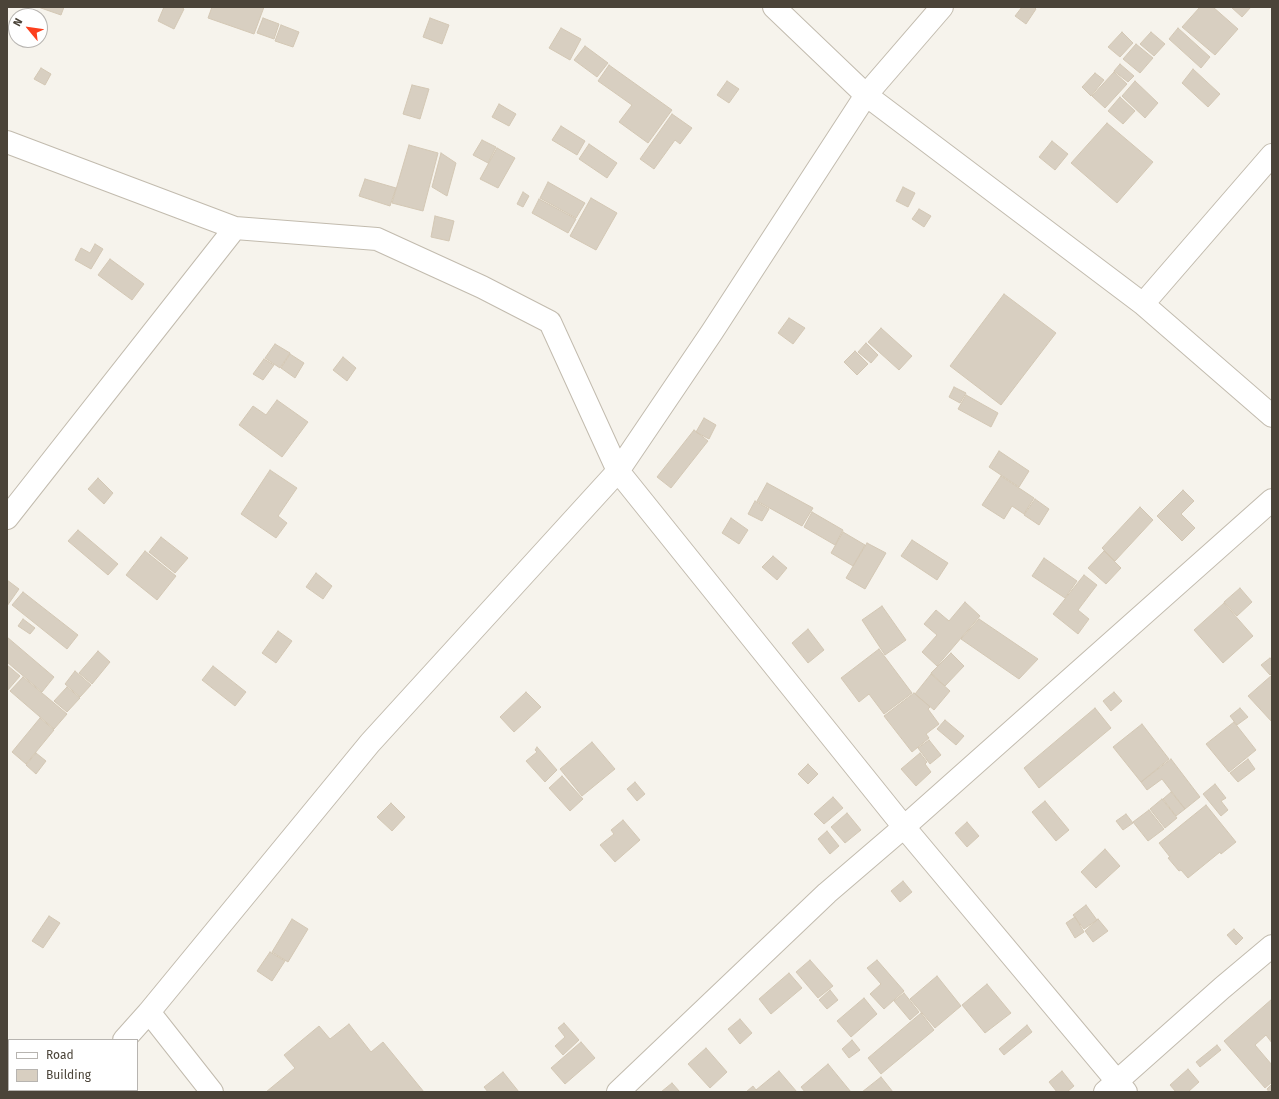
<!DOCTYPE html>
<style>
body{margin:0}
#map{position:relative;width:1279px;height:1099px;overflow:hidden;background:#f6f3ec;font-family:"Fira Sans",sans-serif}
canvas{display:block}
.frame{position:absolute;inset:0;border:8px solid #4b4439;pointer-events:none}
.legend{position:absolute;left:8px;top:1039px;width:130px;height:52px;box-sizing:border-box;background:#fff;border:1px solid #b7b4b0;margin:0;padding:5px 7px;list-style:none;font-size:12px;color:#4b4439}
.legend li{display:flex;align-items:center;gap:8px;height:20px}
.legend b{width:20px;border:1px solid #b7b4b0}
.north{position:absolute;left:8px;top:8px;width:40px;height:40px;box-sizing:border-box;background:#fff;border:1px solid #b7b4b0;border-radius:50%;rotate:299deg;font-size:11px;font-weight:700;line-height:16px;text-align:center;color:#4b4439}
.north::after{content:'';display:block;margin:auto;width:14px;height:18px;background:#fc3f1d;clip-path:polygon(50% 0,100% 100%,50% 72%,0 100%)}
</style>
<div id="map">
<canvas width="1279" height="1099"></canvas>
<div class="frame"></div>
<ul class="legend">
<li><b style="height:5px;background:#fff"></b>Road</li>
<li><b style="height:11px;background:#d8cfc1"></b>Building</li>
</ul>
<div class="north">N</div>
</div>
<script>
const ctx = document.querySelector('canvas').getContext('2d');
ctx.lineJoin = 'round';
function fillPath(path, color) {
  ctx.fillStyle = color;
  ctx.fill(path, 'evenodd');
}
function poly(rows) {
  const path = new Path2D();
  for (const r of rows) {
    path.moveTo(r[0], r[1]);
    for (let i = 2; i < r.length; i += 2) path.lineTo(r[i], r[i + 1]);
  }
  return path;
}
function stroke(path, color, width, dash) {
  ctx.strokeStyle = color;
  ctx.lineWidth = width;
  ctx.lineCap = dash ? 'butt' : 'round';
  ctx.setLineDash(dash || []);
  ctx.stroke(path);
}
const building = poly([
 [38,7,64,7,61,15,38,7],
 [164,7,181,7,184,9,174,29,158,21,164,7],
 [212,7,264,7,254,34,208,18,212,7],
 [1022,7,1034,7,1036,9,1026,24,1015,16,1022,7],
 [1200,7,1213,7,1238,29,1215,55,1182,27,1200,7],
 [1231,7,1251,7,1242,17,1231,7],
 [263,18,279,24,274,39,257,33,263,18],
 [430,18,449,25,442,44,423,37,430,18],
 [281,25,299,32,293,47,275,41,281,25],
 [561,28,581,39,570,60,549,48,561,28],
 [1178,28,1210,57,1201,68,1169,39,1178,28],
 [1122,32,1133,43,1120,57,1108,47,1122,32],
 [1151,32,1165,44,1154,56,1140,44,1151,32],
 [1136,44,1153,58,1140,73,1123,59,1136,44],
 [585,46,608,63,597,77,574,60,585,46],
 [1120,64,1134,76,1128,82,1114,71,1120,64],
 [609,65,672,110,648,143,619,122,632,105,598,81,609,65],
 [41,68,51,74,45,85,34,79,41,68],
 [1193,69,1220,94,1208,107,1182,83,1193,69],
 [1114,72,1127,84,1105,108,1092,96,1114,72],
 [1095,73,1104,80,1091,96,1082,87,1095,73],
 [727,81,739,89,729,103,717,95,727,81],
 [1135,81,1158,103,1145,118,1122,96,1135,81],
 [412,85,429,89,420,119,403,114,412,85],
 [1120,97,1135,111,1123,124,1108,111,1120,97],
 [499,104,516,114,509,126,492,117,499,104],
 [672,114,692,128,680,144,675,140,654,169,640,159,672,114],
 [1107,123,1153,162,1117,203,1071,163,1107,123],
 [561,126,585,141,577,155,552,140,561,126],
 [482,140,496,147,488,163,473,155,482,140],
 [1052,141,1068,154,1055,170,1039,157,1052,141],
 [589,144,617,163,607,178,579,159,589,144],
 [409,145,438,153,423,211,392,203,409,145],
 [497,148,515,158,498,188,480,179,497,148],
 [441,153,456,163,447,196,432,187,441,153],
 [365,179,396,188,390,206,359,196,365,179],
 [548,182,585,203,576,218,540,198,548,182],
 [903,187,915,193,908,207,896,201,903,187],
 [523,192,529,196,523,207,517,204,523,192],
 [591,198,617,213,596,250,570,236,591,198],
 [539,199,576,219,568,233,532,213,539,199],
 [919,209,931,216,924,227,912,219,919,209],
 [435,216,454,221,449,241,431,237,435,216],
 [95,244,103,249,91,269,75,260,81,248,90,253,95,244],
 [110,259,144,284,132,300,98,275,110,259],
 [1004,294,1056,333,1001,405,950,366,1004,294],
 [789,318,805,328,793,344,778,333,789,318],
 [881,328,912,356,899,370,868,342,881,328],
 [866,343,878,355,871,363,858,352,866,343],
 [275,344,290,353,280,368,265,358,275,344],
 [855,351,868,364,857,375,844,362,855,351],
 [290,354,304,363,295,378,281,368,290,354],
 [343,357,356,368,347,381,333,370,343,357],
 [264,359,274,365,263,380,253,374,264,359],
 [954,387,966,393,960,403,949,397,954,387],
 [966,395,998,413,991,427,958,409,966,395],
 [277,400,308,422,282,457,239,425,253,406,266,415,277,400],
 [704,418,716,425,709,439,696,432,704,418],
 [694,430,708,441,671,488,657,477,694,430],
 [999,451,1029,471,1019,487,989,467,999,451],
 [270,470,297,488,278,516,287,523,276,538,241,514,270,470],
 [1001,476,1034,498,1024,514,1012,506,1004,519,982,505,1001,476],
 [98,478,113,493,104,504,88,489,98,478],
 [767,483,813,508,802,526,757,501,767,483],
 [1183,490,1194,501,1181,514,1195,528,1182,541,1157,516,1183,490],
 [1035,499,1049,509,1039,525,1024,515,1035,499],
 [755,501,769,509,762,521,748,514,755,501],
 [1140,507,1153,520,1115,561,1102,548,1140,507],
 [812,512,843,530,835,545,804,527,812,512],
 [731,518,748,530,739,544,722,533,731,518],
 [78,530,118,564,108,575,68,541,78,530],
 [843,532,865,545,853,566,831,553,843,532],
 [161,537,188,558,175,573,149,552,161,537],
 [912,540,948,563,937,580,901,556,912,540],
 [867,543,886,553,865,589,846,578,867,543],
 [145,551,176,576,157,600,126,575,145,551],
 [1104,551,1121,568,1106,584,1088,568,1104,551],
 [773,556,787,568,777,580,762,567,773,556],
 [1044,558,1077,581,1065,598,1032,576,1044,558],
 [316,573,332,586,323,599,306,587,316,573],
 [1084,575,1097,585,1078,610,1089,619,1078,634,1053,614,1084,575],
 [7,580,19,589,7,606,7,580],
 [1240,588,1252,602,1237,616,1224,602,1240,588],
 [23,592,78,635,67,649,12,605,23,592],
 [965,602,980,616,937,666,922,652,937,635,924,624,936,610,949,621,965,602],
 [1224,603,1253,636,1223,663,1194,630,1224,603],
 [882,606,906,640,885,655,862,620,882,606],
 [23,619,35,628,30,634,18,626,23,619],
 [979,619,1038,659,1019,679,961,639,979,619],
 [808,629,824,650,808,663,792,643,808,629],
 [278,631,292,641,276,663,262,653,278,631],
 [7,637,54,677,42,692,7,662,7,637],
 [879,649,912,693,884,714,869,694,859,702,841,678,879,649],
 [98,651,110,662,92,684,79,673,98,651],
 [951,653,964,666,945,686,931,673,951,653],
 [1270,658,1272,660,1272,673,1270,675,1261,665,1270,658],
 [7,665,20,676,7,691,7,665],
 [213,666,246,692,235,706,202,680,213,666],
 [75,671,91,685,80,697,65,684,75,671],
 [931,674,950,691,934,710,915,694,931,674],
 [1272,675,1272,722,1248,696,1272,675],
 [23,677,67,714,54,729,10,691,23,677],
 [67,687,80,698,67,712,54,701,67,687],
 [526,692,541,707,514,732,500,717,526,692],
 [1114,692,1122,701,1111,711,1103,701,1114,692],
 [914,693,930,707,928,709,939,724,926,734,929,738,912,752,884,716,914,693],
 [1095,708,1111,728,1039,788,1024,768,1095,708],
 [1240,708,1248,717,1237,725,1230,716,1240,708],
 [40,718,54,730,26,764,12,752,40,718],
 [945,720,964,736,956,745,937,729,945,720],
 [1234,722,1256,750,1229,772,1206,744,1234,722],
 [1142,724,1169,759,1141,782,1113,747,1142,724],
 [929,740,941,755,930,764,918,748,929,740],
 [592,742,615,769,582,796,560,769,592,742],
 [537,747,557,770,545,782,526,761,537,752,535,750,537,747],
 [36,753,46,761,36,774,26,765,36,753],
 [920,753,927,762,925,764,931,772,916,786,901,769,920,753],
 [1171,759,1200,797,1185,809,1162,779,1147,790,1141,782,1171,759],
 [1248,759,1255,769,1238,782,1230,773,1248,759],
 [808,764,818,774,808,784,798,774,808,764],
 [562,776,583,799,570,811,549,788,562,776],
 [635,782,645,794,637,801,627,789,635,782],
 [1215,784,1226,798,1221,801,1228,810,1221,816,1203,794,1215,784],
 [1171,792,1185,809,1176,816,1163,799,1171,792],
 [833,797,843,808,824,824,814,814,833,797],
 [1162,799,1177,818,1165,828,1150,809,1162,799],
 [1045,801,1069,830,1056,841,1032,812,1045,801],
 [391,803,405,817,392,831,377,817,391,803],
 [1206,805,1236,842,1221,854,1220,852,1188,878,1181,870,1179,871,1168,858,1170,857,1159,843,1206,805],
 [1149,810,1164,829,1148,841,1133,822,1149,810],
 [847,813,861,830,845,843,831,827,847,813],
 [1126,814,1133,823,1123,830,1116,821,1126,814],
 [623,820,640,840,615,862,600,845,614,834,611,830,623,820],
 [967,822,979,836,967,847,955,833,967,822],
 [827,831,839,846,830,854,818,839,827,831],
 [1105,849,1120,866,1096,888,1081,872,1105,849],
 [903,881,912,892,900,902,891,891,903,881],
 [1086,905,1097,920,1084,929,1073,915,1086,905],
 [49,916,60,923,43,948,32,941,49,916],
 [1075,917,1084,932,1075,938,1066,923,1075,917],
 [292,919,308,929,288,962,272,952,292,919],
 [1098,919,1108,931,1093,942,1085,931,1098,919],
 [1234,929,1243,938,1236,945,1227,935,1234,929],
 [270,952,285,961,272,981,257,971,270,952],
 [810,960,833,986,818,998,796,972,810,960],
 [877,960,904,991,884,1009,870,994,881,984,867,968,877,960],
 [789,973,802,988,771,1014,759,999,789,973],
 [937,976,961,1006,935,1028,910,999,937,976],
 [987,984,1011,1013,985,1033,962,1005,987,984],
 [830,990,838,1000,827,1009,819,1000,830,990],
 [904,993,919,1012,910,1020,894,1001,904,993],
 [864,998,877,1014,851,1037,837,1021,864,998],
 [1272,999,1272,1043,1266,1035,1255,1045,1272,1065,1272,1082,1265,1088,1224,1041,1272,999],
 [921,1013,934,1030,881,1074,868,1058,921,1013],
 [740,1019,752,1033,740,1044,728,1029,740,1019],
 [564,1023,579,1040,563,1055,555,1046,565,1037,558,1028,564,1023],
 [349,1024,371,1052,383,1042,424,1092,266,1092,295,1068,284,1055,319,1026,330,1039,349,1024],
 [1027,1025,1032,1032,1004,1055,999,1049,1027,1025],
 [852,1040,860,1050,849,1058,842,1049,852,1040],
 [581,1042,595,1058,565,1084,551,1068,581,1042],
 [1217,1045,1221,1050,1200,1067,1196,1062,1217,1045],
 [706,1048,727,1072,710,1088,688,1064,706,1048],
 [828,1064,851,1092,805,1092,801,1087,828,1064],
 [1188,1069,1199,1082,1188,1092,1176,1092,1170,1085,1188,1069],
 [779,1071,797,1092,746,1092,753,1086,756,1090,779,1071],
 [1062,1071,1074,1086,1067,1092,1057,1092,1049,1082,1062,1071],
 [503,1072,519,1092,488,1092,484,1087,503,1072],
 [881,1077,893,1092,862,1092,881,1077],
 [672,1083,680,1092,661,1092,672,1083],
 [1272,1084,1272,1092,1269,1092,1267,1089,1272,1084]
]);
fillPath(building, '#d8cfc1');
stroke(building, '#d3c7b4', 1);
const street = poly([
 [774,7,866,95,1143,304,1272,416],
 [7,142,235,228,377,239,482,287,550,322,618,471,904,827,1126,1092],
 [1143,304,1272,155],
 [7,518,235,228],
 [149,1012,212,1092],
 [124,1040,149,1012,370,743,618,471,712,332,866,95,942,7],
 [78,1092,80,1090],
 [618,1092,827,893,904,827,1272,500],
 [1105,1092,1222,988,1272,946]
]);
stroke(street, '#c2bbae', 24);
stroke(street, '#fff', 22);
</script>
